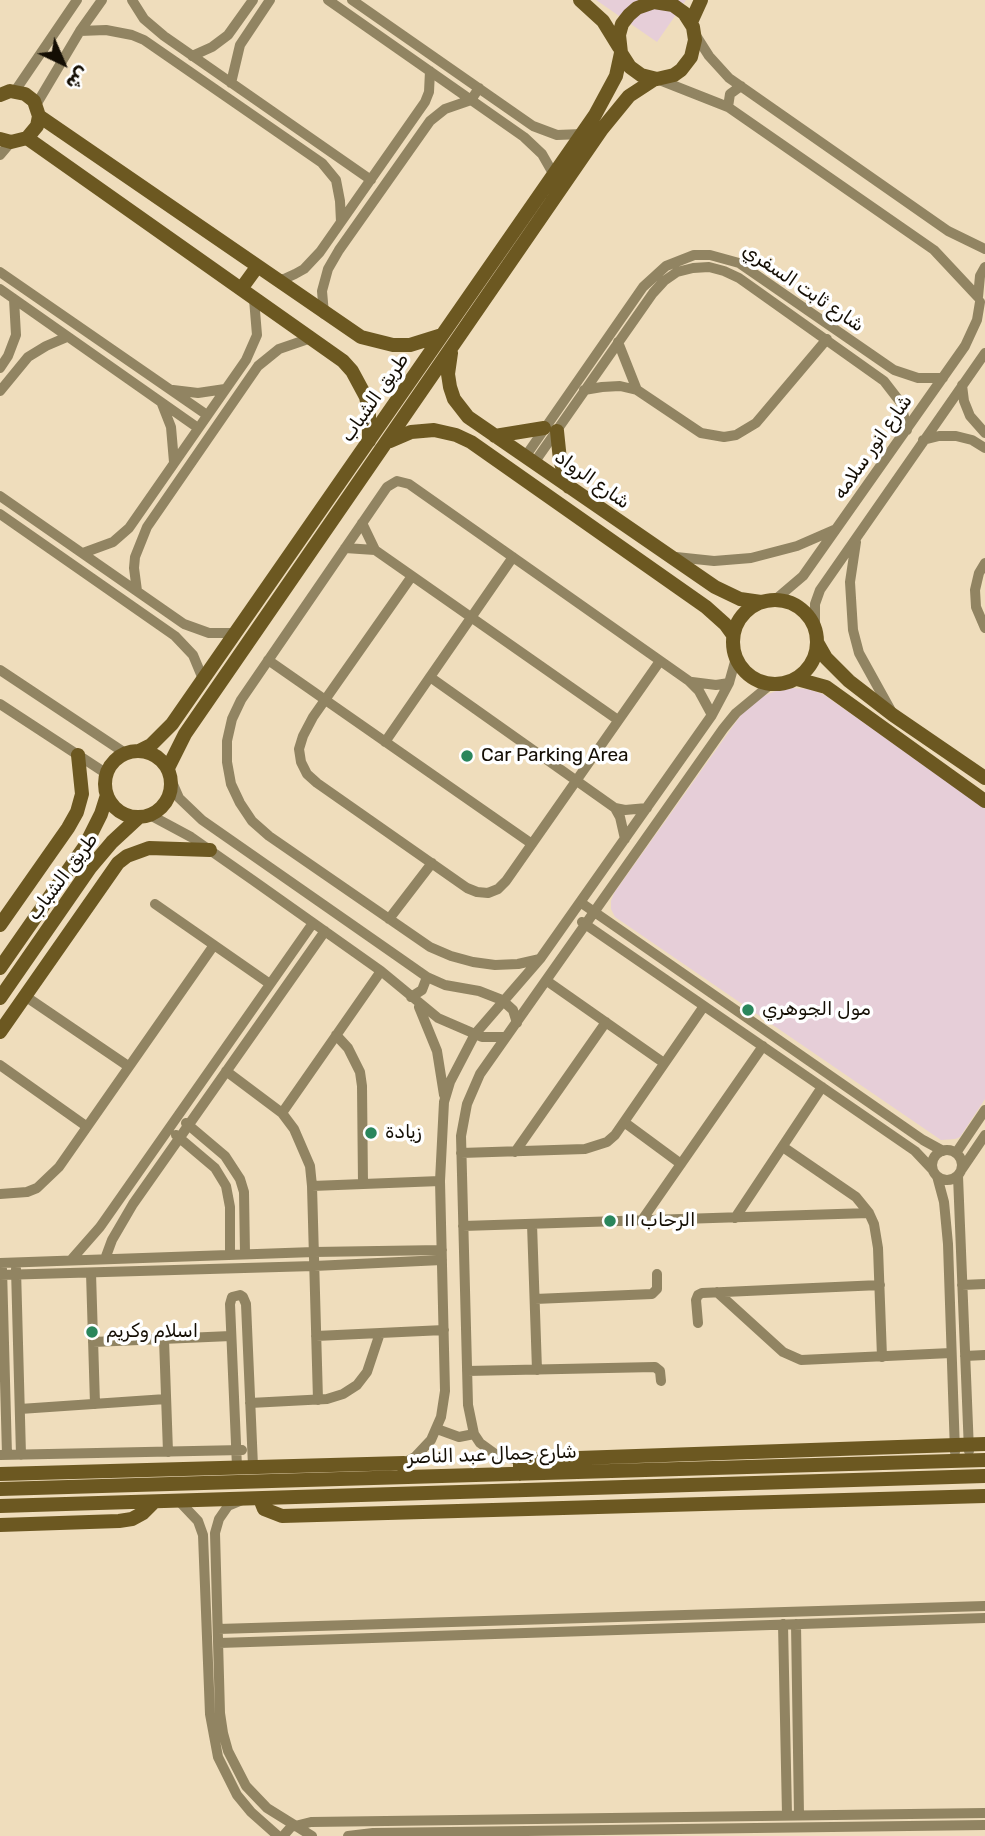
<!DOCTYPE html>
<meta charset="utf-8">
<style>
body{margin:0}
#map{position:relative;width:985px;height:1836px;overflow:hidden;background:#efddbc;font-family:Rubik,"Noto Naskh Arabic",sans-serif}
canvas{display:block}
.north{position:absolute;left:28px;top:28px;width:70px;height:70px;-webkit-text-stroke:5px #fff;paint-order:stroke;rotate:136deg;font-size:19px;font-weight:700;line-height:28px;text-align:center;color:#140e04}
.north::after{content:'';display:block;margin:auto;width:24px;height:32px;background:#140e04;clip-path:polygon(50% 0,100% 100%,50% 72%,0 100%)}
</style>
<div id="map">
<canvas width="985" height="1836"></canvas>
<div class="north">ش</div>
</div>
<script>
const ctx = document.querySelector('canvas').getContext('2d');
ctx.lineJoin = 'round';
function fillPath(path, color) {
  ctx.fillStyle = color;
  ctx.fill(path, 'evenodd');
}
function poly(rows) {
  const path = new Path2D();
  for (const r of rows) {
    if (r.length === 3) {
      path.moveTo(r[0] + r[2], r[1]);
      path.arc(r[0], r[1], r[2], 0, 2 * Math.PI);
      continue;
    }
    path.moveTo(r[0], r[1]);
    for (let i = 2; i < r.length; i += 2) path.lineTo(r[i], r[i + 1]);
  }
  return path;
}
function stroke(path, color, width, dash) {
  ctx.strokeStyle = color;
  ctx.lineWidth = width;
  ctx.lineCap = dash ? 'butt' : 'round';
  ctx.setLineDash(dash || []);
  ctx.stroke(path);
}
function write(font, color, halo, rows, align = 'center') {
  ctx.font = font + ' Rubik,"Noto Naskh Arabic",sans-serif';
  ctx.lineWidth = 7;
  ctx.setLineDash([]);
  ctx.textBaseline = 'middle';
  ctx.strokeStyle = halo;
  ctx.fillStyle = color;
  for (const [text, x, y, turn = 0] of rows) {
    ctx.save();
    ctx.translate(x, y);
    ctx.rotate((+turn || 0) * Math.PI / 180);
    ctx.textAlign = isNaN(turn) ? turn : align;
    if (halo) ctx.strokeText(text, 0, 0);
    ctx.fillText(text, 0, 0);
    ctx.restore();
  }
}
fillPath(poly([
 [596,0,686,0,657,42],
 [792,688,808,689,823,694,985,808,985,1099,960,1137,955,1139,941,1140,615,917,611,909,611,901,614,893,738,719,748,706,761,697,776,691]
]), '#e6ced8');
stroke(poly([
 [132,0,144,19,164,36,371,180],
 [328,0,524,137,542,154,554,175],
 [352,0,533,126,557,135,582,134],
 [80,31,106,30,132,35,144,40,322,163,336,180,340,201,341,222],
 [695,34,709,56,729,78,948,231,985,249],
 [192,56,212,47,228,35,253,0],
 [657,79,728,107,934,250,978,297],
 [231,83,240,45,270,0],
 [15,91,77,0],
 [36,105,80,31,102,0],
 [728,107,730,94,741,86],
 [0,155,11,142],
 [0,272,207,415],
 [275,279,284,279,295,274,304,269,320,252,425,102,429,92,430,71],
 [0,289,198,428],
 [978,297,980,276,985,267],
 [324,314,322,291,328,269,339,250,430,121,445,109,471,100,479,88],
 [618,342,637,390],
 [0,368,8,356,16,335,14,299],
 [962,385,964,401,970,416,985,433],
 [173,390,198,393,225,389],
 [584,390,602,387,620,386,637,390,701,433,724,437,736,435,756,423,827,339],
 [0,391,28,357,46,346,67,337],
 [162,404,171,427,174,462],
 [923,440,939,436,956,436,972,440,985,448],
 [525,457,643,287,666,266,694,255,710,255,739,263,894,370,918,378,943,378],
 [534,463,653,293,664,281,677,272,693,268,709,267,724,271,739,278,884,381,901,403,907,430],
 [0,496,184,624,209,633,235,633],
 [0,514,175,636,193,655,203,679],
 [362,523,375,550,618,720],
 [856,542,850,582,853,630,859,653,890,709],
 [345,548,375,550],
 [83,553,113,542,129,528,246,360,257,335,254,299],
 [676,557,714,561,751,558,797,546,836,529],
 [985,563,979,573,975,590,976,607,985,628],
 [412,576,313,717,303,736,299,749,301,762,307,774,317,783,467,888,477,892,488,893,498,889,506,881,660,661],
 [137,591,134,568,135,557,147,527,258,366,279,349,311,338],
 [776,599,803,576,965,346,977,320,980,302],
 [815,626,815,604,820,590,985,353],
 [268,660,532,844],
 [0,670,125,753],
 [430,677,615,808,625,810,647,808],
 [692,682,716,685,729,683],
 [0,704,107,774],
 [385,742,513,557],
 [172,782,179,798,202,820,397,956,427,977,445,985,479,991,502,1000,513,1010,517,1023],
 [615,808,620,817,625,839],
 [150,815,191,837,254,881,381,971,438,1018,482,1037,506,1037],
 [580,902,923,1140,943,1151],
 [155,904,270,984],
 [389,919,432,863],
 [582,922,915,1151,932,1169],
 [540,959,518,964,495,965,473,962,451,956,430,947,269,836,252,821,240,803,231,784,227,762,227,741,232,719,241,700,387,487,397,481,409,484,689,681,699,691,712,715],
 [547,981,664,1063],
 [25,996,128,1066],
 [411,997,422,990,427,977],
 [419,1007,437,1051,444,1095],
 [336,1035,348,1048,360,1072,362,1086,363,1184],
 [0,1065,86,1126],
 [226,1071,282,1113,294,1129,310,1166,312,1186,318,1400],
 [282,1113,381,971],
 [624,1122,681,1164],
 [186,1123,225,1156,240,1179,244,1192,245,1254],
 [176,1135,215,1168,226,1186,230,1207,230,1255],
 [783,1147,856,1197,869,1213,874,1224,878,1248,882,1357],
 [947,1165,15],
 [515,1152,606,1022],
 [461,1153,585,1149,607,1142,615,1135,704,1006],
 [956,1153,985,1110],
 [962,1169,985,1135],
 [937,1176,944,1202,948,1244,955,1452],
 [958,1176,969,1451],
 [312,1186,440,1181],
 [0,1194,27,1192,37,1188,59,1167,214,945],
 [735,1218,822,1087],
 [642,1220,763,1046],
 [532,1224,537,1370],
 [463,1226,869,1213],
 [105,1259,112,1240,133,1204,325,931],
 [71,1260,100,1227,313,923],
 [0,1263,314,1252,442,1250],
 [2,1269,7,1455],
 [16,1269,21,1455],
 [91,1273,95,1404],
 [0,1275,314,1266,442,1260],
 [962,1285,985,1284],
 [717,1292,783,1352,801,1360,951,1353],
 [535,1299,652,1294,657,1289,657,1274],
 [698,1323,696,1300,698,1295,702,1293,880,1285],
 [316,1336,444,1330],
 [164,1339,168,1452],
 [93,1342,231,1336],
 [965,1356,985,1355],
 [467,1371,655,1367,660,1371,661,1381],
 [250,1403,327,1399,343,1394,357,1385,367,1372,380,1333],
 [20,1409,166,1399],
 [437,1429,459,1437,474,1434],
 [0,1455,242,1450],
 [520,1460,498,1456,480,1443,474,1434,468,1405,461,1136,467,1104,480,1074,723,729,736,713,771,684],
 [404,1463,415,1457,431,1440,441,1417,445,1391,440,1181,444,1102,450,1082,475,1034,540,959,712,715,729,683,736,658],
 [237,1467,230,1304,232,1297,240,1295,243,1297,246,1304,253,1466],
 [179,1501,198,1521,203,1535,210,1714,218,1757,237,1795,251,1812,278,1836],
 [240,1501,228,1506,219,1519,215,1533,220,1713,223,1733,228,1751,246,1786,267,1808,312,1836],
 [783,1624,787,1815],
 [796,1624,799,1815],
 [218,1629,985,1606],
 [219,1643,985,1618],
 [283,1836,291,1827,311,1822,985,1813],
 [348,1836,373,1833,985,1825]
]), '#918462', 10);
stroke(poly([
 [580,0,603,21,619,47],
 [654,2,673,5,684,13,693,27,695,40,691,57,681,70,674,75,657,79,641,75,630,67,621,53,619,35,622,24,629,15,637,8,660,0],
 [691,22,701,0],
 [0,95,10,91,25,94,34,101,39,116,37,126,27,138,11,142,0,139],
 [39,116,361,337,393,345,410,345,442,335],
 [27,138,343,361,352,371,366,397,369,411,369,441],
 [241,289,257,267],
 [451,353,448,374,450,387,454,399,468,417,715,587,740,599,761,602],
 [557,431,560,460,569,487],
 [495,436,544,428],
 [390,441,411,432,434,430,456,435,471,442,706,607,725,624,733,635],
 [775,642,42],
 [818,644,826,658,849,681,893,715,985,778],
 [797,679,826,687,985,801],
 [138,784,33],
 [139,751,151,745,172,724,595,115,616,76,621,53],
 [168,768,185,734,602,129,629,96,655,79],
 [0,925,68,828,77,812,82,794,78,755],
 [0,968,85,846,101,814,107,795],
 [0,998,90,868,112,842,139,817],
 [0,1032,118,863,127,856,149,848,210,850],
 [0,1474,404,1463,405,1477],
 [520,1474,520,1460,985,1444],
 [0,1489,985,1460],
 [260,1499,264,1509,282,1516,985,1496],
 [0,1506,985,1476],
 [0,1525,119,1521,132,1519,143,1513,154,1502]
]), '#6c5821', 14);
for (const [x, y, r, color] of [
 [467,756,7,"#2a865c"],
 [748,1010,7,"#2a865c"],
 [371,1133,7,"#2a865c"],
 [610,1221,7,"#2a865c"],
 [92,1332,7,"#2a865c"]
]) {
  const dot = new Path2D();
  dot.arc(x, y, r, 0, 2 * Math.PI);
  ctx.fillStyle = color;
  ctx.fill(dot);
  stroke(dot, '#fff', 2.5);
}
write('19px', '#140e04', '#fff', [
 ["شارع ثابت السفري",803,288,34],
 ["طريق الشباب",375,398,-55],
 ["شارع انور سلامه",873,447,-55],
 ["شارع الرواد",592,480,35],
 ["طريق الشباب",63,877,-53],
 ["شارع جمال عبد الناصر",492,1455,-2]
]);
write('19px', '#140e04', '#fff', [
 ["Car Parking Area",481,756],
 ["مول الجوهري",762,1010],
 ["زيادة",385,1133],
 ["الرحاب ١١",624,1221],
 ["اسلام وكريم",106,1332]
], 'left');
</script>
